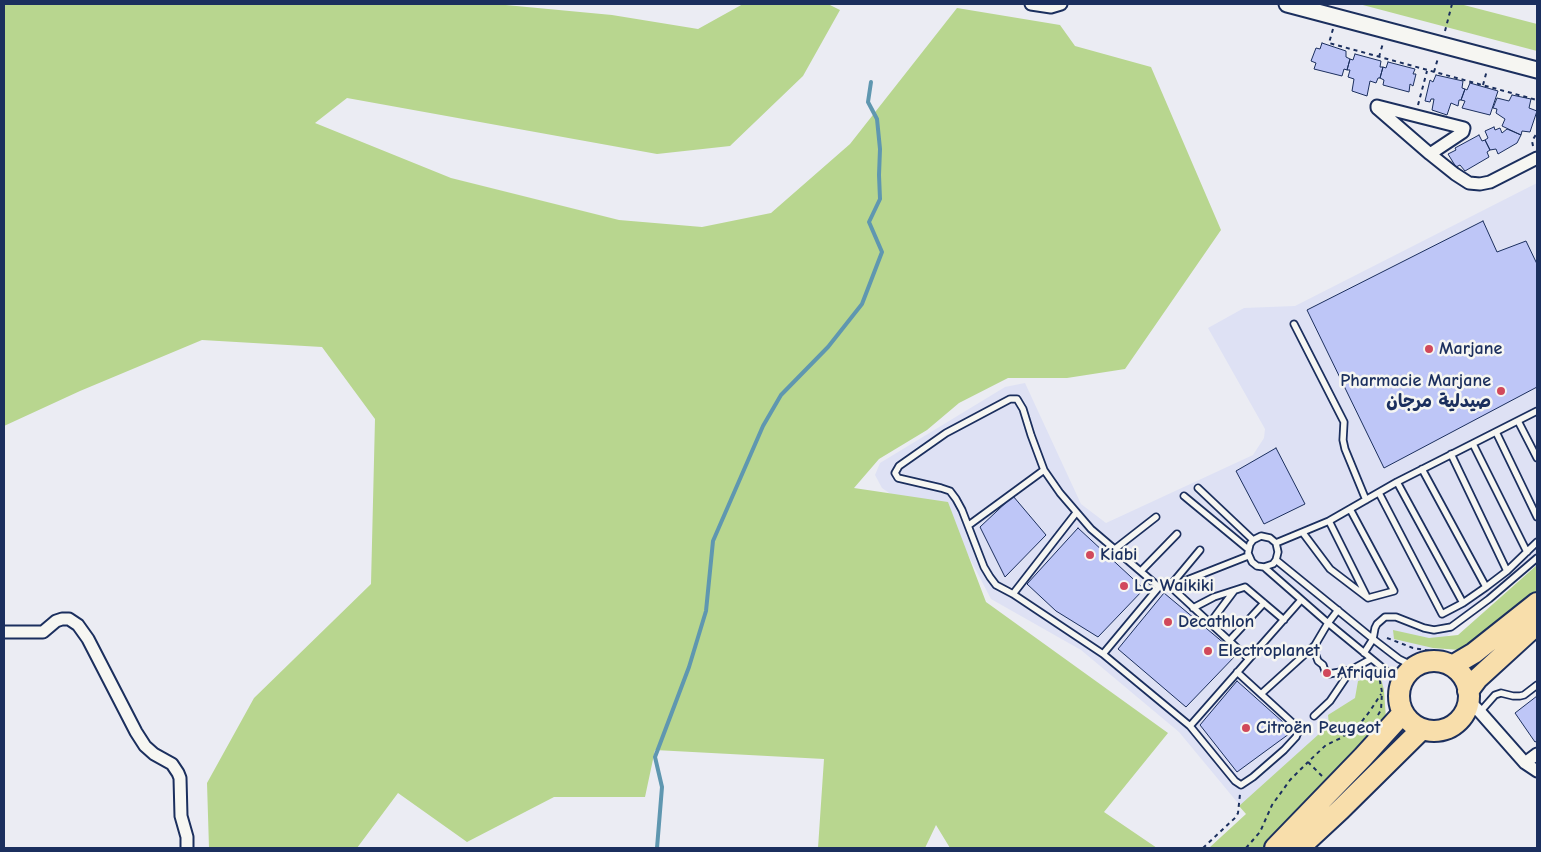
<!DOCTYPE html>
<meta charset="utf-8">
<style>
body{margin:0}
#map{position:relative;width:1541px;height:852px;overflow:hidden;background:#ebecf3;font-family:"Comic Neue",sans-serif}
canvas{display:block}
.frame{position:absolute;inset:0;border:5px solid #1b2f5e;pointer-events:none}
</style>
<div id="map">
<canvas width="1541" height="852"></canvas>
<div class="frame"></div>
</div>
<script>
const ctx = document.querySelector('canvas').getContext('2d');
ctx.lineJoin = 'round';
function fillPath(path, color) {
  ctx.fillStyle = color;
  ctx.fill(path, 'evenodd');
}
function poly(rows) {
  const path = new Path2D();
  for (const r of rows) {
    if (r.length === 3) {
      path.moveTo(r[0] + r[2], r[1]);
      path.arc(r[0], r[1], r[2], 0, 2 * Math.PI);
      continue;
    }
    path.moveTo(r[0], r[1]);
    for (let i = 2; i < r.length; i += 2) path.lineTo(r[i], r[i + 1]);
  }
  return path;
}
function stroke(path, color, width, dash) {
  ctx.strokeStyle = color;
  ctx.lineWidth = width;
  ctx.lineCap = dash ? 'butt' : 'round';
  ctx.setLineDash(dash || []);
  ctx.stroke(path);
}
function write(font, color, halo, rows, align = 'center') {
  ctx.font = font + ' "Comic Neue","Playpen Sans Arabic",sans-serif';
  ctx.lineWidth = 5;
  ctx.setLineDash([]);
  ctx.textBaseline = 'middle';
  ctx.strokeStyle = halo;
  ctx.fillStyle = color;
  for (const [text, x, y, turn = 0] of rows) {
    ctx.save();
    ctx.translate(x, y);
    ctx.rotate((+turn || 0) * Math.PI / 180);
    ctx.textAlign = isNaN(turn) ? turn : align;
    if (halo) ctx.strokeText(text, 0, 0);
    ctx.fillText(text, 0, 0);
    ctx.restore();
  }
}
fillPath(poly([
 [1537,183,1537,561,1242,808,1179,732,1081,650,991,599,943,507,895,497,882,488,875,475,880,463,1005,387,1025,383,1081,504,1106,523,1253,455,1264,438,1265,429,1208,328,1244,308,1295,306]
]), '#dee1f4');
fillPath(poly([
 [4,4,495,4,612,15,698,29,743,4,828,4,840,10,803,76,730,146,657,154,347,98,315,123,451,178,619,220,702,227,771,213,850,144,957,8,1060,25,1075,46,1151,67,1221,230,1125,369,1067,378,1008,378,959,403,927,430,879,459,854,488,948,502,986,602,1168,733,1104,812,1157,848,950,848,936,825,925,848,818,848,824,759,655,750,645,797,554,797,467,842,398,793,357,848,209,848,207,783,254,698,371,584,375,419,322,347,202,340,80,391,4,426],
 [1359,4,1460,4,1537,24,1537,51],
 [1537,565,1537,591,1460,650,1433,648,1394,639,1393,630,1429,638,1458,635],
 [1380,675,1384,690,1386,719,1266,848,1209,848,1246,814,1239,806,1329,725,1328,715,1355,698,1358,681]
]), '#b8d68f');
stroke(poly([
 [657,848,662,787,655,757,689,667,706,611,713,541,763,426,781,395,828,347,862,304,882,252,869,222,880,199,879,175,880,149,877,119,868,102,871,82]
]), '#5f97b0', 4);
const building = poly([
 [1322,43,1346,51,1346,57,1350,59,1347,70,1344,69,1342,76,1314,69,1316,63,1311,61,1316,48,1320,49,1322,43],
 [1355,54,1381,61,1380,67,1383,67,1380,78,1378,78,1376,83,1370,81,1367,96,1352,91,1354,79,1348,77,1350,70,1347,70,1350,59,1353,60,1355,54],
 [1388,62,1415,69,1413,74,1416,74,1413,86,1410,84,1409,92,1383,85,1384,80,1380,78,1383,67,1386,68,1388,62],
 [1436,75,1463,81,1462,88,1465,89,1461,100,1459,100,1458,106,1451,103,1447,115,1432,110,1434,99,1431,99,1430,102,1425,101,1430,80,1433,82,1436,75],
 [1470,83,1498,91,1490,115,1462,108,1465,101,1461,100,1465,89,1467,90,1470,83],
 [1512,95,1531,99,1529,108,1537,111,1530,132,1522,131,1521,135,1502,126,1505,119,1496,113,1497,109,1493,108,1497,98,1509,101,1512,95],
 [1494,127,1495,130,1500,128,1502,133,1507,129,1521,135,1517,143,1498,154,1496,149,1490,150,1485,140,1488,138,1485,131,1494,127],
 [1479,135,1482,141,1485,140,1490,150,1487,152,1489,157,1465,171,1460,165,1456,167,1448,154,1456,150,1455,148,1479,135],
 [1483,221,1497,252,1526,241,1537,264,1537,387,1384,468,1307,310,1483,221],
 [1276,448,1305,504,1264,524,1236,471,1276,448],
 [1013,496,1046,535,1005,577,980,527,1013,496],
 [1078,528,1144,589,1098,637,1056,611,1027,584,1078,528],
 [1164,593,1237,654,1186,707,1118,649,1164,593],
 [1237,681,1293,731,1237,772,1200,725,1237,681],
 [1537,696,1537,741,1535,742,1515,713,1537,696]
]);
fillPath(building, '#bec6f7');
stroke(building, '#1b2f5e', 1);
const service = poly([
 [1294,324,1344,422,1343,440,1345,449,1366,500],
 [1518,421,1537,458],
 [1496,432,1537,517],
 [1473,444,1527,552],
 [1451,454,1507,571],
 [1422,469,1486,587],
 [1397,482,1463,603],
 [1198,488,1253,540],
 [1379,493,1442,614,1463,603,1486,587,1507,571,1537,542],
 [1184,496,1248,549],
 [1076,513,1013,594,996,585,990,577,984,567,962,510,956,499,950,491,941,488,898,478,895,473,899,466,946,433,1010,399,1017,399,1023,409,1031,435,1044,470,1060,493,1091,529,1159,587],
 [1329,521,1366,595],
 [969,525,1044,470],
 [1303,533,1330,569,1368,598,1394,591,1350,509],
 [1276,543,1329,521,1397,482,1537,411],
 [1115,549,1156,517],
 [1200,550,1170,586,1249,659],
 [1276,560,1373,639,1399,659,1415,667],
 [1264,567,1273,564,1276,560,1278,552,1276,543,1270,538,1261,536,1253,540,1250,544,1248,553,1252,562,1257,566,1264,567,1328,623,1401,683],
 [1141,571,1177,534],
 [1013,594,1103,654,1190,726,1235,781,1241,785,1253,777,1284,750,1296,737,1298,732,1297,727,1237,672],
 [1193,608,1214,597,1245,587,1284,620],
 [1210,623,1234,591],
 [1229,641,1264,603],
 [1315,645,1315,653,1318,661,1323,665,1325,671,1329,674,1351,670,1371,659],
 [1364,653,1373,639,1375,628,1377,624,1385,617,1396,617,1424,628,1434,630,1451,627,1489,599,1537,558],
 [1103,654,1159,587,1170,586,1182,582,1248,556],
 [1261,694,1315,645,1328,623,1338,610],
 [1480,712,1495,695,1501,693,1513,696,1520,696,1524,695,1537,685],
 [1314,716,1330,701,1351,670],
 [1190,726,1301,600]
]);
const minor = poly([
 [1031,4,1051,7,1061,4],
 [1430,154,1463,132,1464,128,1377,106,1377,108,1430,154,1455,174,1469,183,1480,184,1490,182,1537,158],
 [4,632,43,632,56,621,62,619,69,619,78,625,88,639,136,732,145,746,154,754,172,764,178,773,180,778,181,816,187,837,187,848],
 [1469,701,1480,712,1525,763,1537,771],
 [1525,763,1537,754]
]);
const tertiary = poly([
 [1287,4,1537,70]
]);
const trunk = poly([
 [1434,696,35],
 [1452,666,1474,653,1537,603],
 [1468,691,1477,679,1537,624],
 [1275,848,1363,757,1403,713],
 [1299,848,1340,810,1422,729]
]);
stroke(service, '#1b2f5e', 9);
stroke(minor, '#1b2f5e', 15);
stroke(tertiary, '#1b2f5e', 19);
stroke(trunk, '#1b2f5e', 24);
stroke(poly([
 [1333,29,1329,43,1537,100],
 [1445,31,1452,4],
 [1379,57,1383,43],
 [1434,72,1438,58],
 [1483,85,1487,70],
 [1418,105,1427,71],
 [1533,146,1532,141,1537,133],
 [1387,638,1413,648,1443,653],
 [1378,715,1381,710,1382,692,1379,676],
 [1322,776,1308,762,1326,745,1341,738,1359,725,1370,711,1381,694],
 [1203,848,1236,817,1238,813,1240,794],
 [1246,848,1260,832,1272,805,1290,780,1308,762]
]), '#1b2f5e', 2, [4, 4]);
stroke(service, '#f6f6f2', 5.5);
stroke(minor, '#f6f6f2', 11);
stroke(tertiary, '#f6f6f2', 15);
stroke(trunk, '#f8deab', 20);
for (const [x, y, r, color] of [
 [1429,349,5,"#d1495b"],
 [1501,391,5,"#d1495b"],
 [1090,555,5,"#d1495b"],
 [1124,586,5,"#d1495b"],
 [1168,622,5,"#d1495b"],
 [1208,651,5,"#d1495b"],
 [1327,673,5,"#d1495b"],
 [1246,728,5,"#d1495b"]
]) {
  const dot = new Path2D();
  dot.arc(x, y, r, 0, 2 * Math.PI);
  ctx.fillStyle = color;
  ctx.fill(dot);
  stroke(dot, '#f6f6f2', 2);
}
write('bold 18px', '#1b2f5e', '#f6f6f2', [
 ["Marjane",1439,349],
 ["Pharmacie Marjane",1491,381,"right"],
 ["صيدلية مرجان",1491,402,"right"],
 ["Kiabi",1100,555],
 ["LC Waikiki",1134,586],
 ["Decathlon",1178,622],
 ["Electroplanet",1218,651],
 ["Afriquia",1337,673],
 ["Citroën Peugeot",1256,728]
], 'left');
</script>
